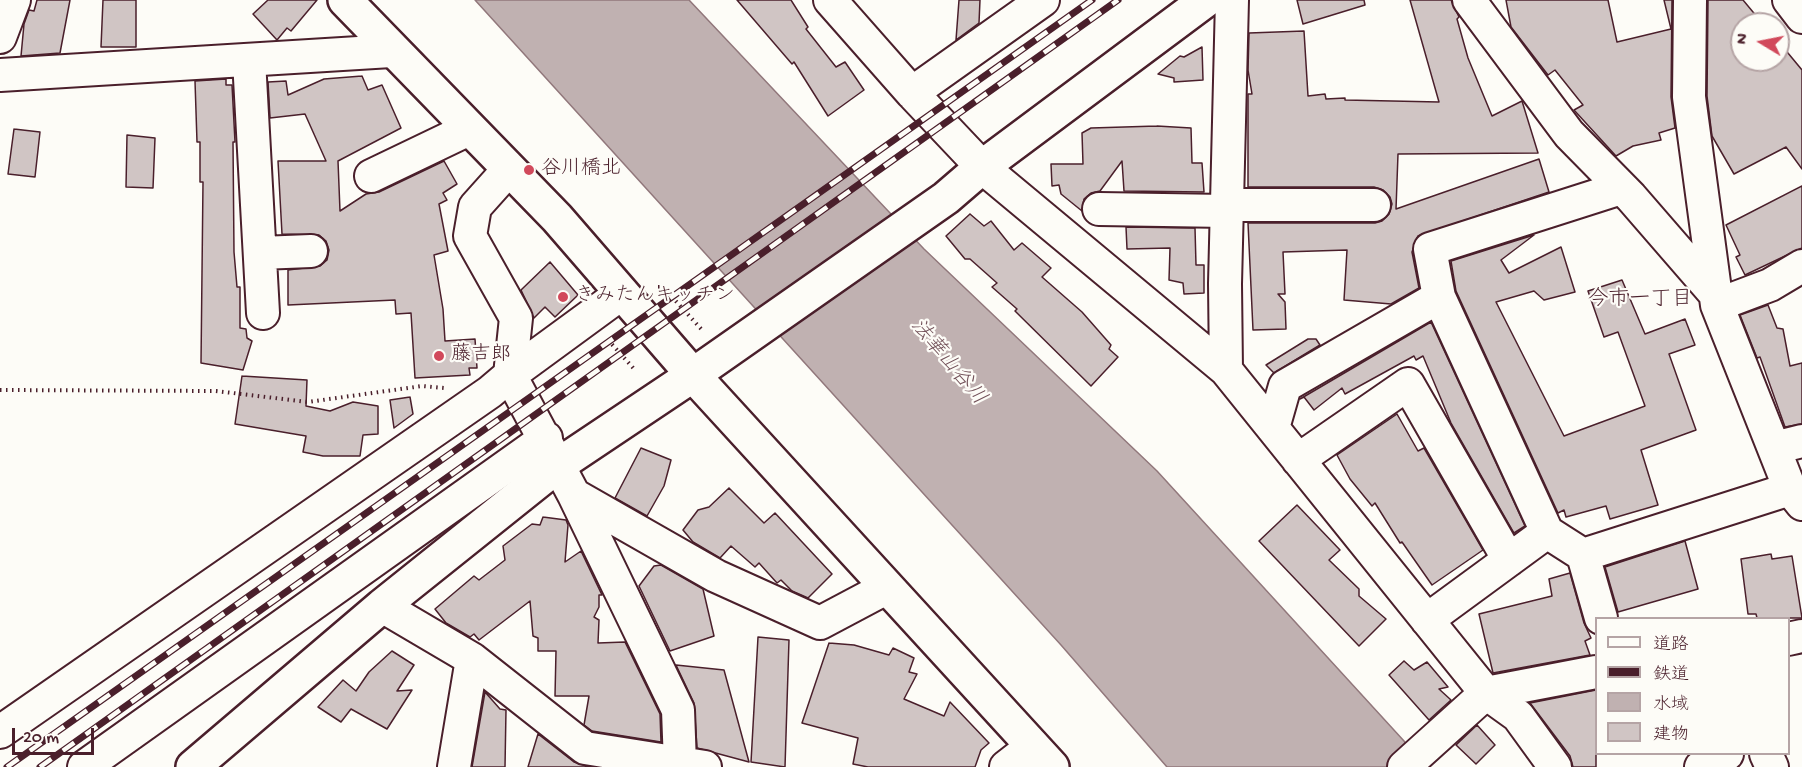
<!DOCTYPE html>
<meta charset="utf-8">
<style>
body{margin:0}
#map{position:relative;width:1802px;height:767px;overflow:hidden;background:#fdfcf7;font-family:"Gochi Hand","Klee One",sans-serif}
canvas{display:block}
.legend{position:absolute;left:1595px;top:617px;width:195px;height:138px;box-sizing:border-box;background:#fdfcf7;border:2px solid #b5a4a5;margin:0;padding:8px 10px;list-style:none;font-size:18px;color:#4a1f2b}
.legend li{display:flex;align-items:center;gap:12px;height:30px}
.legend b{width:30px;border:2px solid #b5a4a5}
.north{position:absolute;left:1730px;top:12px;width:60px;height:60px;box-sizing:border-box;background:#fdfcf7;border:2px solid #b5a4a5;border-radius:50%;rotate:280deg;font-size:16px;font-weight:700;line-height:24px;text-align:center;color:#4a1f2b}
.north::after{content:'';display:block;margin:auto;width:21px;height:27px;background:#d1495b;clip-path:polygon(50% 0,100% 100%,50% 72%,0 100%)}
.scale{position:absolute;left:12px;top:728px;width:82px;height:27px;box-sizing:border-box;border:3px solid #4a1f2b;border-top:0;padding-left:8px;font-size:18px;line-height:21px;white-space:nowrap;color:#4a1f2b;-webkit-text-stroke:4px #fdfcf7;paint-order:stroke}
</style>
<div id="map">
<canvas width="1802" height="767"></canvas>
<ul class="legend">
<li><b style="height:8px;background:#fdfcf7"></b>道路</li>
<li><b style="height:8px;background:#4a1f2b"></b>鉄道</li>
<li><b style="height:16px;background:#c0b1b1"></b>水域</li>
<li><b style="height:16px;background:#d0c5c4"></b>建物</li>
</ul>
<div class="north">N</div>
<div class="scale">20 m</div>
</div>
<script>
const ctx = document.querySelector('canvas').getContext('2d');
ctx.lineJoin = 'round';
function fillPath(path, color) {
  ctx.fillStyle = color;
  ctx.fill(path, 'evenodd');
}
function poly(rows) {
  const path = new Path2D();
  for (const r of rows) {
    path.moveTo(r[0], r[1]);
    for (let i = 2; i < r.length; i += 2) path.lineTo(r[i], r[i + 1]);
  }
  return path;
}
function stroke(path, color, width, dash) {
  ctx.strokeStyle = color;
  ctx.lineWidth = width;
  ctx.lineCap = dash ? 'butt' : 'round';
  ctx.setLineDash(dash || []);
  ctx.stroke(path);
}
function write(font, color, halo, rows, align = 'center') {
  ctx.font = font + ' "Gochi Hand","Klee One",sans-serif';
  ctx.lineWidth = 4.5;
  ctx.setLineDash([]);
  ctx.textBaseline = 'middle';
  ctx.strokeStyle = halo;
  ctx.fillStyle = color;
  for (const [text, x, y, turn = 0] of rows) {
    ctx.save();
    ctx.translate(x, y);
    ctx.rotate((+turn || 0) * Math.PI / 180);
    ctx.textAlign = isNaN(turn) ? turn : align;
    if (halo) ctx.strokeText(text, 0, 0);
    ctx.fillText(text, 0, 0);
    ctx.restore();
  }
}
const water = poly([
 [475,0,689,0,924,249,1157,471,1404,741,1424,767,1167,767,1061,645,475,0]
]);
fillPath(water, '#c0b1b1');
stroke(water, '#91777b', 1.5);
const building = poly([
 [37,0,70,0,60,53,21,56,24,24,29,10,34,11,37,0],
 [103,0,136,0,136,47,101,47,103,0],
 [268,0,317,0,291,31,287,28,277,40,253,14,268,0],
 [737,0,791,0,808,27,806,29,836,67,845,62,864,90,828,116,794,62,792,64,737,0],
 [959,0,980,0,979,23,956,40,959,0],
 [1297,0,1364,0,1365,5,1303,24,1297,0],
 [1410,0,1451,0,1459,17,1457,19,1468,58,1492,116,1522,101,1538,153,1398,154,1396,209,1539,159,1549,192,1418,236,1412,252,1419,288,1391,304,1344,300,1347,250,1283,252,1285,294,1278,294,1285,302,1286,329,1253,330,1248,223,1375,223,1382,221,1389,214,1392,204,1390,197,1383,190,1374,187,1248,187,1248,94,1252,94,1248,70,1249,33,1304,31,1308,96,1325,94,1326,99,1345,98,1345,100,1439,102,1410,0],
 [1506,0,1608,0,1617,42,1671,29,1664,0,1672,0,1671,97,1675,128,1659,133,1661,140,1633,146,1616,156,1574,110,1583,105,1555,70,1548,75,1511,27,1506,0],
 [1708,0,1743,0,1763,24,1742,24,1742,60,1778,60,1778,41,1802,70,1802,169,1786,147,1734,174,1712,136,1707,96,1708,0],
 [1202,47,1203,80,1174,82,1174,78,1158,74,1180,56,1184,57,1202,47],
 [362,76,368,90,382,85,401,128,338,161,340,211,366,194,379,192,444,161,457,184,443,193,447,200,439,204,448,251,434,255,443,309,445,341,475,339,477,368,469,368,470,375,415,378,411,313,396,314,395,300,288,305,288,270,320,266,327,260,329,250,326,241,319,235,282,234,278,161,326,161,305,114,270,118,268,82,286,81,288,95,324,79,362,76],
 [226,79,226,85,232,85,235,142,233,142,234,252,237,287,240,287,240,328,246,329,247,338,252,341,243,370,201,363,203,182,200,182,200,142,197,142,195,81,226,79],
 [1157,126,1191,128,1192,163,1202,163,1204,192,1124,191,1122,161,1100,191,1091,193,1084,199,1082,211,1061,194,1059,185,1052,186,1051,164,1083,164,1082,133,1091,128,1157,126],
 [14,129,40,132,35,177,8,174,14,129],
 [127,135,155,138,153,188,126,187,127,135],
 [1802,186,1802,248,1745,275,1736,257,1740,255,1726,225,1802,186],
 [970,214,984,226,991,221,1014,250,1022,243,1051,268,1042,277,1082,312,1111,345,1109,349,1118,357,1091,386,1015,311,1017,309,992,287,997,283,970,259,965,259,946,236,970,214],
 [1126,227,1195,228,1196,265,1204,265,1204,293,1184,294,1183,283,1169,280,1170,248,1127,249,1126,227],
 [1534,235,1501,260,1509,273,1561,247,1575,292,1544,300,1534,291,1496,302,1564,436,1645,406,1618,332,1604,337,1588,291,1622,280,1645,334,1685,319,1695,345,1669,354,1696,430,1641,450,1658,505,1610,519,1606,506,1566,517,1564,510,1558,513,1456,291,1451,261,1534,235],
 [550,262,578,295,555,317,545,307,534,318,521,290,550,262],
 [1768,305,1777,328,1783,329,1790,366,1802,363,1802,424,1785,427,1760,357,1757,358,1740,315,1768,305],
 [1431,322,1525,526,1514,533,1451,423,1423,356,1416,360,1414,356,1345,394,1342,388,1314,410,1304,397,1300,399,1431,322],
 [1308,339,1316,339,1320,345,1274,373,1266,365,1308,339],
 [242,376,307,380,306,406,330,411,353,402,378,406,378,434,363,435,360,456,323,456,303,452,306,436,235,424,242,376],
 [410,397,413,414,394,428,390,400,410,397],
 [1397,414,1418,451,1424,448,1483,550,1432,585,1402,542,1400,543,1375,503,1372,506,1350,479,1337,455,1397,414],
 [641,448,671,460,664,486,647,516,615,498,641,448],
 [729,488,764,523,775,513,832,574,808,598,792,591,781,580,777,583,759,563,755,567,731,546,720,558,693,542,683,530,698,510,709,507,729,488],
 [1297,505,1340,550,1329,560,1359,589,1359,596,1386,619,1359,646,1259,541,1297,505],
 [543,517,566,520,568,525,565,562,581,551,602,595,599,595,599,607,594,617,599,620,598,643,625,642,660,714,661,742,592,731,584,725,589,696,555,696,556,651,538,651,538,638,533,636,530,601,479,640,474,634,470,637,446,623,435,609,474,576,479,580,505,560,503,546,532,524,540,525,543,517],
 [1685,541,1698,589,1618,612,1605,567,1685,541],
 [1771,554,1772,559,1792,556,1802,618,1757,618,1756,614,1748,614,1741,559,1771,554],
 [661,565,703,589,714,636,670,651,639,586,654,566,661,565],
 [1570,573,1584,623,1591,638,1585,641,1590,655,1493,673,1479,614,1552,596,1549,579,1570,573],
 [758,637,789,640,785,767,751,762,758,637],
 [829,643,854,645,889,655,893,648,914,658,909,672,917,674,904,699,944,716,950,702,989,743,981,750,975,767,868,767,853,764,858,738,802,723,829,643],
 [392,651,414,665,397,691,412,690,387,729,351,709,341,722,318,707,343,680,356,691,369,672,392,651],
 [1404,661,1414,670,1427,662,1448,687,1439,689,1451,700,1429,720,1389,675,1404,661],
 [676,665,724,670,749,762,697,748,694,703,676,665],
 [1596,690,1596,767,1573,767,1570,756,1530,703,1596,690],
 [485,692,500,709,506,710,505,767,472,767,485,692],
 [1477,725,1495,745,1476,764,1456,745,1477,725],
 [538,734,574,762,590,767,528,767,538,734]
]);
fillPath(building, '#d0c5c4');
stroke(building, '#4a1f2b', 1.5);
const minor = poly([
 [830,0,912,93,982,167,1226,370,1486,693,1518,716,1555,767],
 [1469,0,1569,134,1631,197,1716,295],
 [1690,0,1689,97,1717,305,1790,489,1802,504],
 [1789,0,1802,17],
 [0,37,14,0],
 [249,60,263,313],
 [0,75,391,51],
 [912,93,1043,0],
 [509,169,475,207,470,236,516,318,510,375,574,495,716,576,820,623,886,588],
 [371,176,469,129],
 [1621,188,1430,249,1439,297,1547,532,1583,555,1790,489],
 [1227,205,1374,205],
 [1099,209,1227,211],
 [260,253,311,251],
 [1717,305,1770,285,1802,266],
 [1226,370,1225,284,1232,0],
 [1273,428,1285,386,1439,297],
 [1774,448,1802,441],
 [1298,460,1408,384,1509,560],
 [574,495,678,710,680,764],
 [1583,555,1601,618],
 [382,606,472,659,585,748,705,767],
 [1427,620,1547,532],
 [1788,639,1802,636],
 [0,732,490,392,510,375,622,293],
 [1766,754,1772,767],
 [84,767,546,438],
 [454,767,472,659],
 [1006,767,1033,746],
 [1404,767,1486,693,1596,672],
 [1701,767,1727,754]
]);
const tertiary = poly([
 [345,0,557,218,693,375,1052,767],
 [193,767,382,606,557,466,693,375,946,198,982,167,1206,0]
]);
stroke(minor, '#4a1f2b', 36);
stroke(tertiary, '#4a1f2b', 38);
stroke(poly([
 [658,287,663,287,703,331],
 [608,340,636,371],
 [0,390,216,391,308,402,422,386,444,388]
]), '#4a1f2b', 4, [1.5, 4.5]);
stroke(minor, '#fdfcf7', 32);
stroke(tertiary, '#fdfcf7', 33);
const rail = poly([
 [7,767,1092,0],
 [40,767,1118,0]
]);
stroke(rail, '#4a1f2b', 7);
stroke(rail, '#fdfcf7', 4.5, [14]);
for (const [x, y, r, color] of [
 [529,170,6,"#d1495b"],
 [563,297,6,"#d1495b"],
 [439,356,6,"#d1495b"]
]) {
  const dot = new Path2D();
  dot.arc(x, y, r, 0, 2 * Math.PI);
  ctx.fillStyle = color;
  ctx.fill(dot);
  stroke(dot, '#fdfcf7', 2);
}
write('20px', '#4a1f2b', '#fdfcf7', [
 ["谷川橋北",541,170],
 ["きみたんキッチン",575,297],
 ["藤吉郎",451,356]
], 'left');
write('21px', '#4a1f2b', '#fdfcf7', [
 ["今市一丁目",1640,301]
]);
write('italic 21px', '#73525a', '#fdfcf7', [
 ["法華山谷川",947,363,50]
]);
</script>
